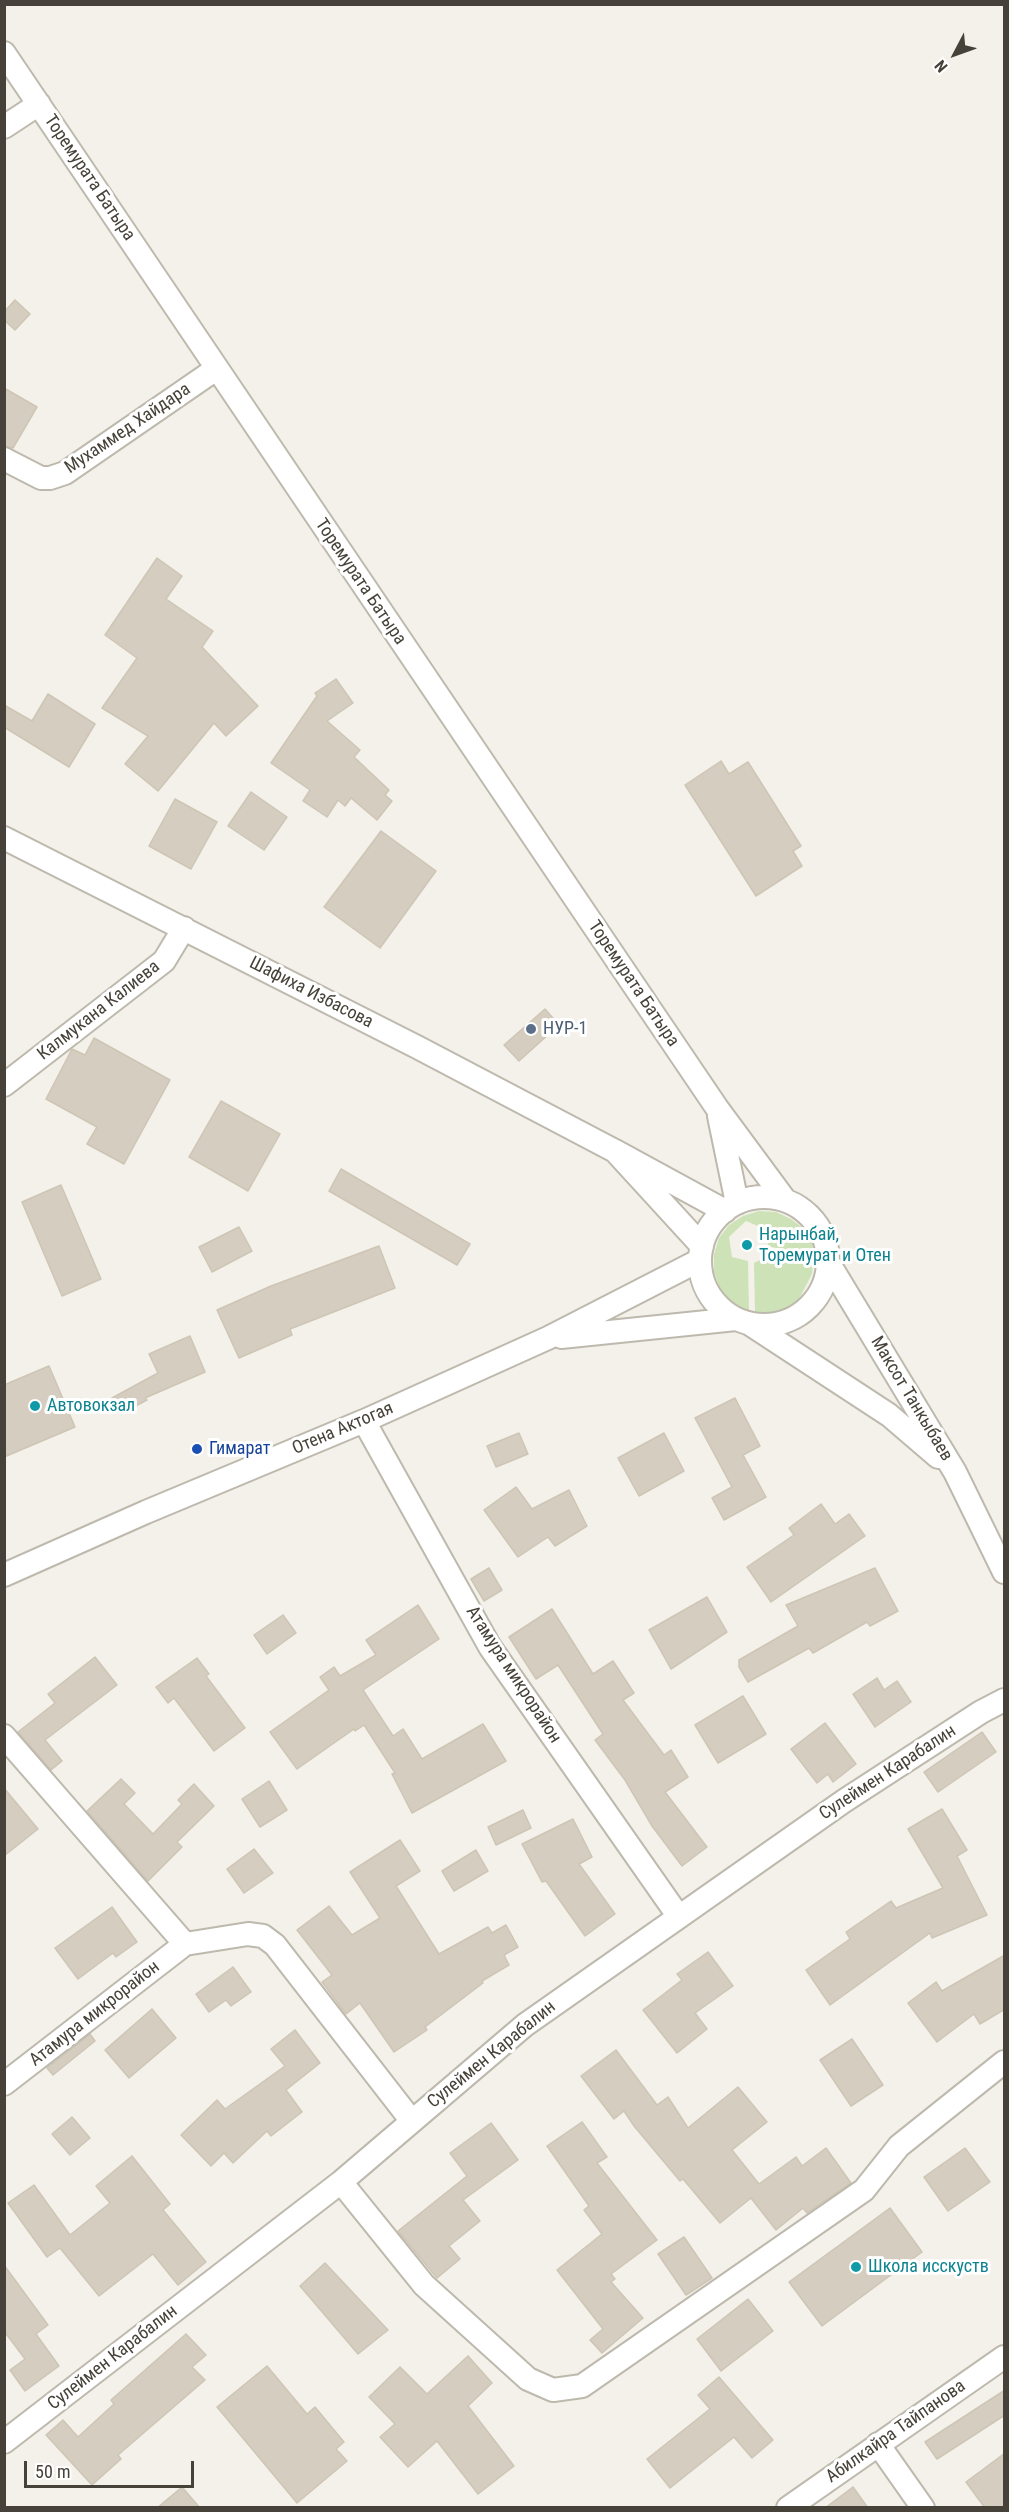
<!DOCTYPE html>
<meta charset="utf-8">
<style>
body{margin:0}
#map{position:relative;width:1009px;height:2512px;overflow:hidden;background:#f3f1ea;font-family:"Roboto Condensed",sans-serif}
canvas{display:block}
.frame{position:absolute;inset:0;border:6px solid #464239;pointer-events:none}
.north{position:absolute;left:925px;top:24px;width:60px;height:60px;-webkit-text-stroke:4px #fff;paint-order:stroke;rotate:229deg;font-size:16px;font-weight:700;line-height:24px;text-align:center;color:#464239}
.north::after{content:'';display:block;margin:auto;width:21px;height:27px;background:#464239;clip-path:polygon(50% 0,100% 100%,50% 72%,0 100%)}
.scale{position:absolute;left:24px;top:2461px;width:170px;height:27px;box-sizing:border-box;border:3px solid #464239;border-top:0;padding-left:8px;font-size:18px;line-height:21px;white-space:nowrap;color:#464239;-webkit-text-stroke:4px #fff;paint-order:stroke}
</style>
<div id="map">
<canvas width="1009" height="2512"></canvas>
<div class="frame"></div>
<div class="north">N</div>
<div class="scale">50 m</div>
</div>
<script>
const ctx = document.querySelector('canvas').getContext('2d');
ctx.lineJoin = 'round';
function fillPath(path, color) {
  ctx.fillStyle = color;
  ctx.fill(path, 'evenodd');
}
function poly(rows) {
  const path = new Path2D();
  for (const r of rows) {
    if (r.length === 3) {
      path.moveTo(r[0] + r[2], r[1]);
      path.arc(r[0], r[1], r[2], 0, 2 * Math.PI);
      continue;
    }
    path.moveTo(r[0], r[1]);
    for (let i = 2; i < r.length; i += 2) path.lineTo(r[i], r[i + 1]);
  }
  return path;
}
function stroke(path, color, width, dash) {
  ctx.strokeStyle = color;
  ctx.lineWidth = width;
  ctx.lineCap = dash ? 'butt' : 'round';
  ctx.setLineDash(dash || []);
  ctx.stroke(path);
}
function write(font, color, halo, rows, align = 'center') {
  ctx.font = font + ' "Roboto Condensed",sans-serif';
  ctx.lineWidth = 6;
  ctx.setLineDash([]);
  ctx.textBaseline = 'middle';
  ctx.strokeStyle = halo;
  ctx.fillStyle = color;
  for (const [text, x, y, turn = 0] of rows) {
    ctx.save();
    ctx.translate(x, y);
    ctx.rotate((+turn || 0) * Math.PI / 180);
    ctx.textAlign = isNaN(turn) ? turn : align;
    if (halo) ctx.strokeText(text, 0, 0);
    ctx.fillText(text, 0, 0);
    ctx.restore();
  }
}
fillPath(poly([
 [759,1211,776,1212,791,1219,804,1229,813,1244,815,1258,768,1246,765,1229,746,1221,729,1237,732,1257,748,1261,749,1311,732,1302,720,1289,714,1272,714,1254,719,1238,729,1225,743,1216],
 [769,1251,813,1262,812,1274,798,1301,783,1309,770,1312,755,1312,754,1263,762,1259]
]), '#cde3b7');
const building = poly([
 [15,300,30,314,15,330,4,320,4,312,15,300],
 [4,388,37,407,13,448,4,446,4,388],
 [157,558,182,576,166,599,213,631,202,647,258,706,226,736,214,723,158,791,125,764,148,736,102,708,137,658,105,635,157,558],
 [336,679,353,703,327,721,360,750,354,757,389,790,385,795,392,801,377,820,351,798,345,806,338,800,327,817,303,801,310,790,271,763,317,696,315,693,336,679],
 [48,694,95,724,69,767,4,727,4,705,32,721,48,694],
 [721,761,729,774,748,762,801,846,793,851,802,866,756,896,685,785,721,761],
 [251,792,287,817,264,850,228,826,251,792],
 [175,799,217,822,191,869,149,846,175,799],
 [381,831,436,871,380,948,324,907,381,831],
 [545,1009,559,1025,519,1061,504,1045,545,1009],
 [94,1038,170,1080,124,1164,87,1144,97,1127,46,1099,72,1049,85,1055,94,1038],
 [221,1101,280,1134,248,1191,189,1157,221,1101],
 [341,1169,470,1244,457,1265,329,1191,341,1169],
 [61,1185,101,1279,62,1296,22,1202,61,1185],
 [239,1227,252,1251,212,1272,199,1247,239,1227],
 [379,1246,395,1288,290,1329,292,1335,239,1358,217,1310,271,1286,379,1246],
 [190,1336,205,1372,145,1398,147,1400,124,1412,122,1408,118,1410,112,1398,158,1373,149,1354,190,1336],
 [49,1366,75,1427,4,1457,4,1385,49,1366],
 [735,1398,760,1446,743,1455,766,1497,724,1520,712,1498,732,1487,695,1418,735,1398],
 [519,1433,528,1454,496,1467,487,1446,519,1433],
 [664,1433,684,1471,639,1496,618,1458,664,1433],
 [516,1487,532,1509,569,1490,587,1526,555,1546,548,1537,518,1557,484,1510,516,1487],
 [821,1504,835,1524,849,1514,865,1536,771,1602,747,1567,794,1535,789,1528,821,1504],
 [489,1568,502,1590,484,1601,471,1579,489,1568],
 [875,1568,898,1611,870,1626,867,1622,813,1653,809,1648,748,1682,739,1667,739,1660,798,1626,786,1605,875,1568],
 [707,1597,727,1632,671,1669,649,1630,707,1597],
 [418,1605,439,1639,363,1690,393,1736,403,1729,422,1759,483,1724,506,1761,412,1813,392,1774,395,1773,364,1725,355,1731,354,1729,297,1769,270,1732,329,1690,320,1677,334,1667,340,1676,376,1655,366,1640,418,1605],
 [552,1609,593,1674,613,1661,634,1693,623,1700,664,1755,671,1750,688,1777,665,1792,707,1847,682,1866,652,1826,625,1780,595,1740,603,1734,558,1665,536,1679,509,1637,552,1609],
 [283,1615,296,1633,267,1654,254,1635,283,1615],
 [95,1657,117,1685,45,1740,62,1761,51,1770,18,1732,55,1703,48,1694,95,1657],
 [197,1658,209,1674,206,1676,245,1728,214,1751,174,1698,168,1703,156,1687,197,1658],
 [877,1678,884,1690,897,1681,911,1702,875,1727,853,1694,877,1678],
 [743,1696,766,1734,718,1763,695,1725,743,1696],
 [825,1723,856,1764,833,1782,828,1774,817,1783,791,1749,825,1723],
 [982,1732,996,1752,938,1792,924,1772,982,1732],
 [121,1779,135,1793,124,1804,153,1834,182,1804,178,1800,194,1784,214,1806,177,1842,182,1847,148,1881,87,1811,121,1779],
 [269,1781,287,1810,260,1827,242,1799,269,1781],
 [4,1788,38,1829,4,1856,4,1788],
 [942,1809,967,1850,957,1856,987,1915,932,1938,930,1933,830,2005,806,1970,850,1939,846,1932,891,1901,896,1908,943,1888,908,1829,942,1809],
 [523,1810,531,1828,496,1845,488,1827,523,1810],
 [573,1819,592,1857,579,1864,615,1914,585,1936,546,1881,542,1882,522,1844,573,1819],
 [400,1840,420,1871,396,1886,439,1954,488,1927,492,1933,506,1925,518,1947,504,1955,509,1965,482,1981,483,1983,425,2027,427,2030,394,2052,360,2003,346,2014,322,1982,332,1975,297,1930,329,1906,352,1935,380,1918,350,1872,400,1840],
 [254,1849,273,1873,244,1893,227,1869,254,1849],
 [476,1850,488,1871,454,1891,442,1871,476,1850],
 [112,1907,137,1942,116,1957,113,1953,78,1979,55,1948,112,1907],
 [708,1952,733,1986,695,2013,707,2029,677,2053,643,2010,682,1980,677,1974,708,1952],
 [1005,1955,1005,2009,980,2024,974,2014,937,2042,908,2003,936,1982,942,1991,1005,1955],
 [233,1967,251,1992,231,2006,226,2000,209,2012,196,1994,233,1967],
 [152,2009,176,2038,129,2078,105,2050,152,2009],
 [295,2030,320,2063,286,2090,302,2112,271,2136,267,2131,233,2163,224,2153,211,2166,181,2135,217,2100,225,2109,285,2066,271,2049,295,2030],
 [90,2034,95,2041,53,2075,47,2068,90,2034],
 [852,2039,883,2085,851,2106,820,2060,852,2039],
 [616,2050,657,2105,668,2097,688,2128,738,2087,767,2122,732,2150,759,2184,796,2157,802,2166,826,2148,851,2183,807,2213,803,2208,776,2230,751,2198,720,2223,683,2179,680,2181,634,2126,624,2111,614,2119,581,2076,616,2050],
 [72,2117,90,2138,70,2155,52,2134,72,2117],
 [582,2122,607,2157,597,2163,657,2240,611,2274,615,2279,611,2282,643,2318,602,2353,590,2340,603,2329,557,2270,602,2234,584,2210,589,2206,547,2146,582,2122],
 [491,2123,518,2160,463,2200,480,2221,449,2246,460,2259,437,2278,398,2231,467,2176,450,2153,491,2123],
 [965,2148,990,2182,948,2211,924,2177,965,2148],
 [132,2156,170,2204,163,2210,206,2262,178,2285,153,2254,99,2296,60,2248,47,2257,8,2203,34,2185,70,2235,110,2203,96,2186,132,2156],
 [890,2208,922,2252,822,2326,789,2282,890,2208],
 [684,2237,712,2278,686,2295,658,2254,684,2237],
 [325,2263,388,2330,358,2354,300,2286,325,2263],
 [4,2265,48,2325,36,2334,59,2366,25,2391,10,2370,25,2359,4,2331,4,2265],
 [748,2299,773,2331,721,2371,697,2339,748,2299],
 [186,2334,206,2355,192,2367,205,2380,118,2455,121,2459,92,2485,46,2435,63,2420,78,2437,114,2404,111,2400,186,2334],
 [468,2356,492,2383,468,2406,514,2466,478,2494,437,2441,408,2467,380,2437,395,2424,369,2397,400,2367,427,2394,468,2356],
 [267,2366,307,2414,315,2407,344,2442,336,2449,347,2461,297,2503,217,2407,267,2366],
 [719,2377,773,2440,752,2458,734,2437,670,2488,647,2459,710,2409,698,2395,719,2377],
 [1005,2390,1005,2415,937,2459,925,2442,1005,2390],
 [1005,2453,1005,2508,985,2508,966,2482,1005,2453],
 [182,2487,200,2508,157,2508,182,2487],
 [853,2487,868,2508,825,2508,853,2487]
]);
fillPath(building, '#d4cdc0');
stroke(building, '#cec5b4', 1.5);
const minor = poly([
 [4,53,585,913,717,1108,785,1200],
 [4,127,39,104],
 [4,459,41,478,50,478,65,473,216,369],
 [4,838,417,1047,615,1151],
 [4,1085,164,961,184,928],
 [719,1116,737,1203],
 [764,1261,64],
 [702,1246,615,1151,725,1211],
 [828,1262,955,1472,1004,1572],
 [750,1324,889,1415,938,1457],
 [561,1337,736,1319],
 [364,1421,490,1647,679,1917],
 [4,1575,146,1512,364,1421,548,1338,700,1260],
 [4,1736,185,1944],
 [4,2084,185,1944,248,1934,263,1936,275,1945,411,2120],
 [341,2182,424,2285,528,2379,553,2390,582,2386,864,2190,899,2146,1004,2062],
 [4,2442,341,2182,525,2025,844,1801,981,1712,1004,1700],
 [878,2444,923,2508],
 [788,2508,1004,2357]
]);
stroke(minor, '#beb9ad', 26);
stroke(minor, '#fff', 22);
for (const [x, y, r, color] of [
 [531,1029,6,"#5c6f8a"],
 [747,1245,6,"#0f9aa8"],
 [35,1406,6,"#0f9aa8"],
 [197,1449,6,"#1a4fb4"],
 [856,2267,6,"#0f9aa8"]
]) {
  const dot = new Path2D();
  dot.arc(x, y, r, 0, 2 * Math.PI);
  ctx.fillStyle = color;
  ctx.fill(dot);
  stroke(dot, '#fff', 2);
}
write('18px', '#464239', '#fff', [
 ["Торемурата Батыра",89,178,56],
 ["Мухаммед Хайдара",128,429,-34],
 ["Торемурата Батыра",360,582,56],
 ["Торемурата Батыра",633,984,56],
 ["Шафиха Избасова",311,993,27],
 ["Калмукана Калиева",99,1011,-38],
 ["Максот Танкыбаев",911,1399,59],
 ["Отена Актогая",343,1429,-23],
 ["Атамура микрорайон",513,1675,57],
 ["Сулеймен Карабалин",888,1773,-33],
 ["Атамура микрорайон",95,2014,-38],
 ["Сулеймен Карабалин",492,2055,-39],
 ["Сулеймен Карабалин",113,2358,-38],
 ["Абилкайра Тайпанова",896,2432,-35]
]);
write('18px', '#4e5e75', '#fff', [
 ["НУР-1",543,1029]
], 'left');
write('18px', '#0d838f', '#fff', [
 ["Нарынбай,",759,1235],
 ["Торемурат и Отен",759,1256],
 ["Автовокзал",47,1406],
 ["Школа исскуств",868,2267]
], 'left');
write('18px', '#164399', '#fff', [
 ["Гимарат",209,1449]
], 'left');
</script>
